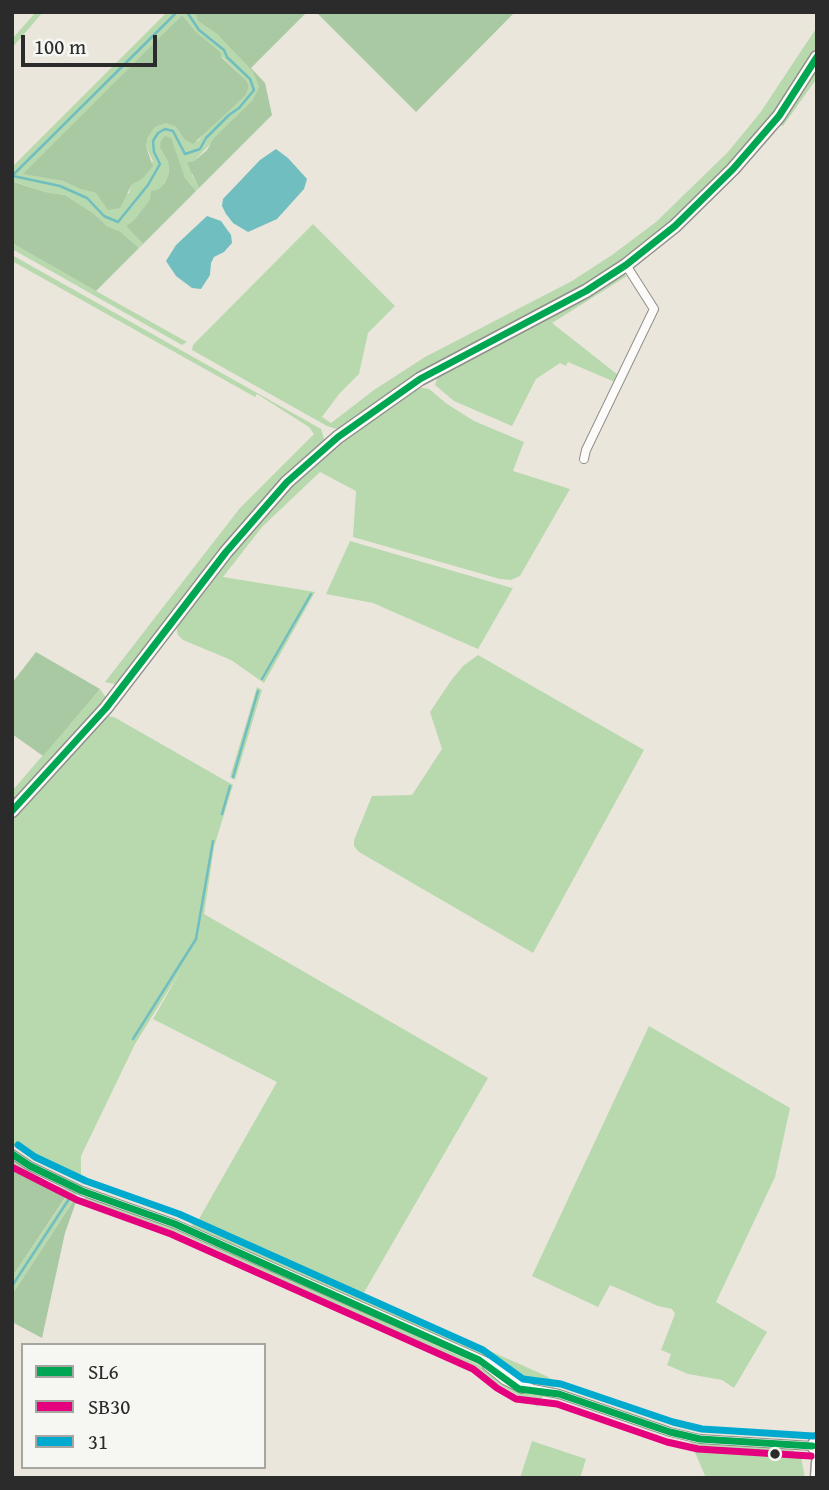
<!DOCTYPE html>
<style>
body{margin:0}
#map{position:relative;width:829px;height:1490px;overflow:hidden;background:#eae6dc;font-family:"Gentium Book Plus",serif}
canvas{display:block}
.frame{position:absolute;inset:0;border:14px solid #2b2b2b;pointer-events:none}
.legend{position:absolute;left:21px;top:1343px;width:245px;height:126px;box-sizing:border-box;background:#f6f6f2;border:2px solid #a5a5a2;margin:0;padding:9px 12px;list-style:none;font-size:21px;color:#2b2b2b}
.legend li{display:flex;align-items:center;gap:14px;height:35px}
.legend b{width:35px;border:2px solid #a5a5a2}
.scale{position:absolute;left:21px;top:35px;width:136px;height:32px;box-sizing:border-box;border:4px solid #2b2b2b;border-top:0;padding-left:9px;font-size:21px;line-height:24px;white-space:nowrap;color:#2b2b2b;-webkit-text-stroke:5px #f6f6f2;paint-order:stroke}
</style>
<div id="map">
<canvas width="829" height="1490"></canvas>
<div class="frame"></div>
<ul class="legend">
<li><b style="height:9px;background:#00a651"></b>SL6</li>
<li><b style="height:9px;background:#e5007d"></b>SB30</li>
<li><b style="height:9px;background:#00a9ce"></b>31</li>
</ul>
<div class="scale">100 m</div>
</div>
<script>
const ctx = document.querySelector('canvas').getContext('2d');
ctx.lineJoin = 'round';
function fillPath(path, color) {
  ctx.fillStyle = color;
  ctx.fill(path, 'evenodd');
}
function poly(rows) {
  const path = new Path2D();
  for (const r of rows) {
    path.moveTo(r[0], r[1]);
    for (let i = 2; i < r.length; i += 2) path.lineTo(r[i], r[i + 1]);
  }
  return path;
}
function stroke(path, color, width, dash) {
  ctx.strokeStyle = color;
  ctx.lineWidth = width;
  ctx.lineCap = dash ? 'butt' : 'round';
  ctx.setLineDash(dash || []);
  ctx.stroke(path);
}
fillPath(poly([
 [36,12,43,12,12,48,12,39],
 [167,12,194,12,198,21,217,34,253,72,259,87,252,101,194,161,192,175,199,188,196,191,185,178,177,159,160,148,168,162,169,173,165,183,134,220,126,226,143,244,139,248,121,232,107,226,93,213,65,195,45,192,15,182,12,184,12,167],
 [182,15,196,32,246,80,249,86,246,95,207,129,198,141,184,139,176,127,166,123,155,127,148,137,146,147,153,161,142,179,132,183,129,193,105,206,102,199,96,193,80,189,63,181,24,174],
 [817,27,817,51,770,120,734,160,664,229,617,266,340,430,327,426,192,350,193,345,313,224,395,306,368,333,359,374,339,394,322,417,331,423,374,390,425,357,572,281,612,255,656,222,728,152,760,113],
 [817,68,817,78,783,126,779,124],
 [12,243,96,291,187,342,182,345,12,249],
 [12,255,321,429,325,442,249,516,119,685,105,682,240,508,314,434,309,427,257,394,255,397,12,261],
 [622,274,627,276,552,323,618,375,615,382,568,362,566,366,560,363,536,379,512,426,454,401,435,385,438,375],
 [418,387,429,389,447,404,474,421,524,442,513,471,570,489,520,576,511,580,500,579,353,537,356,491,320,472,262,527,223,577,315,592,264,683,231,660,183,640,178,635,176,626,256,522,291,486,323,456,369,419],
 [350,541,512,588,513,588,478,649,373,603,326,594],
 [478,655,644,750,533,953,359,852,354,846,354,840,372,796,412,795,442,749,430,712,450,682,463,666],
 [257,687,262,690,235,780,230,777],
 [100,689,107,699,12,802,12,791],
 [105,716,114,717,233,785,214,847,204,914,488,1078,362,1296,386,1307,387,1305,544,1375,555,1381,554,1388,522,1381,504,1367,191,1226,199,1219,277,1082,153,1019,181,970,135,1044,81,1156,81,1182,12,1145,12,816],
 [649,1026,790,1108,775,1177,716,1302,767,1332,734,1388,722,1380,688,1374,667,1365,671,1354,661,1350,675,1314,672,1309,658,1306,610,1285,598,1307,532,1276],
 [12,1160,52,1184,76,1193,77,1199,74,1199,12,1295,12,1277,67,1196,45,1187,15,1169,12,1167],
 [86,1197,162,1223,231,1252,462,1357,479,1365,511,1388,528,1394,543,1396,538,1407,450,1356,181,1234,82,1199],
 [532,1441,586,1459,580,1478,520,1478],
 [690,1441,793,1450,801,1457,805,1478,706,1478]
]), '#b7d9ad');
fillPath(poly([
 [194,12,307,12,251,68,265,83,272,115,199,188,187,163,194,161,207,150,214,138,252,101,259,87,253,72,217,34,198,21],
 [316,12,515,12,416,112],
 [182,15,196,32,220,52,222,58,246,80,249,86,246,95,193,144,184,139,176,127,166,123,155,127,148,137,146,147,153,166,142,179,132,184,120,208,108,210,96,193,80,189,63,181,23,174],
 [165,136,171,138,185,178,196,191,143,244,126,226,134,220,150,200,151,191,158,190,165,183,169,173,168,162,160,148,161,141],
 [14,182,45,192,65,195,93,213,107,226,121,232,139,248,96,291,12,243,12,184],
 [36,652,100,689,43,756,12,734,12,683],
 [12,1167,45,1187,67,1195,12,1277],
 [75,1198,77,1199,65,1233,42,1338,12,1322,12,1295]
]), '#a8c9a2');
fillPath(poly([
 [276,149,288,158,307,179,304,189,277,219,248,232,233,223,226,214,222,206,223,199,260,160],
 [207,216,221,221,231,235,232,243,224,252,214,257,211,263,210,275,201,289,192,288,176,276,166,261,176,245]
]), '#70bebf');
stroke(poly([
 [13,175,177,12],
 [13,176,60,186,87,198,104,216,118,222,148,185,160,164,154,152,153,141,158,133,165,129,173,131,185,154,200,149,206,138,229,115,239,108,254,90,250,79,227,57,224,50,199,30,187,12],
 [262,679,311,594],
 [233,777,258,691],
 [222,814,230,786],
 [133,1039,196,939,213,841],
 [12,1286,69,1199]
]), '#70bebf', 2.5);
const minor = poly([
 [584,459,586,450,654,309,626,265],
 [12,1154,30,1166,82,1191,175,1224,496,1366,515,1380,533,1389,559,1394,670,1432,700,1439,812,1446],
 [487,1366,504,1380,522,1389]
]);
const tertiary = poly([
 [817,1438,812,1446,817,1453],
 [816,1478,817,1462]
]);
const secondary = poly([
 [12,811,106,708,226,552,287,482,338,437,420,379,586,291,626,265,675,226,733,169,779,116,817,57]
]);
stroke(minor, '#918f8a', 10);
stroke(tertiary, '#918f8a', 13);
stroke(secondary, '#918f8a', 15);
stroke(minor, '#fcfbfa', 8);
stroke(tertiary, '#fcfbfa', 10);
stroke(secondary, '#fcfbfa', 12);
stroke(poly([
 [12,811,106,708,226,552,287,482,338,437,420,379,586,291,626,265,675,226,733,169,779,116,817,57],
 [12,1154,30,1166,82,1191,175,1224,479,1360,519,1389,559,1394,670,1432,700,1439,812,1446]
]), '#00a651', 7);
stroke(poly([
 [12,1167,77,1200,171,1234,473,1369,497,1388,516,1399,557,1404,667,1442,698,1449,811,1456]
]), '#e5007d', 7);
stroke(poly([
 [18,1145,35,1157,86,1181,179,1214,483,1350,523,1379,561,1384,673,1422,702,1429,813,1436]
]), '#00a9ce', 7);
for (const [x, y, r, color] of [
 [775,1454,6,"#2b2b2b"]
]) {
  const dot = new Path2D();
  dot.arc(x, y, r, 0, 2 * Math.PI);
  ctx.fillStyle = color;
  ctx.fill(dot);
  stroke(dot, '#f6f6f2', 2.5);
}
</script>
